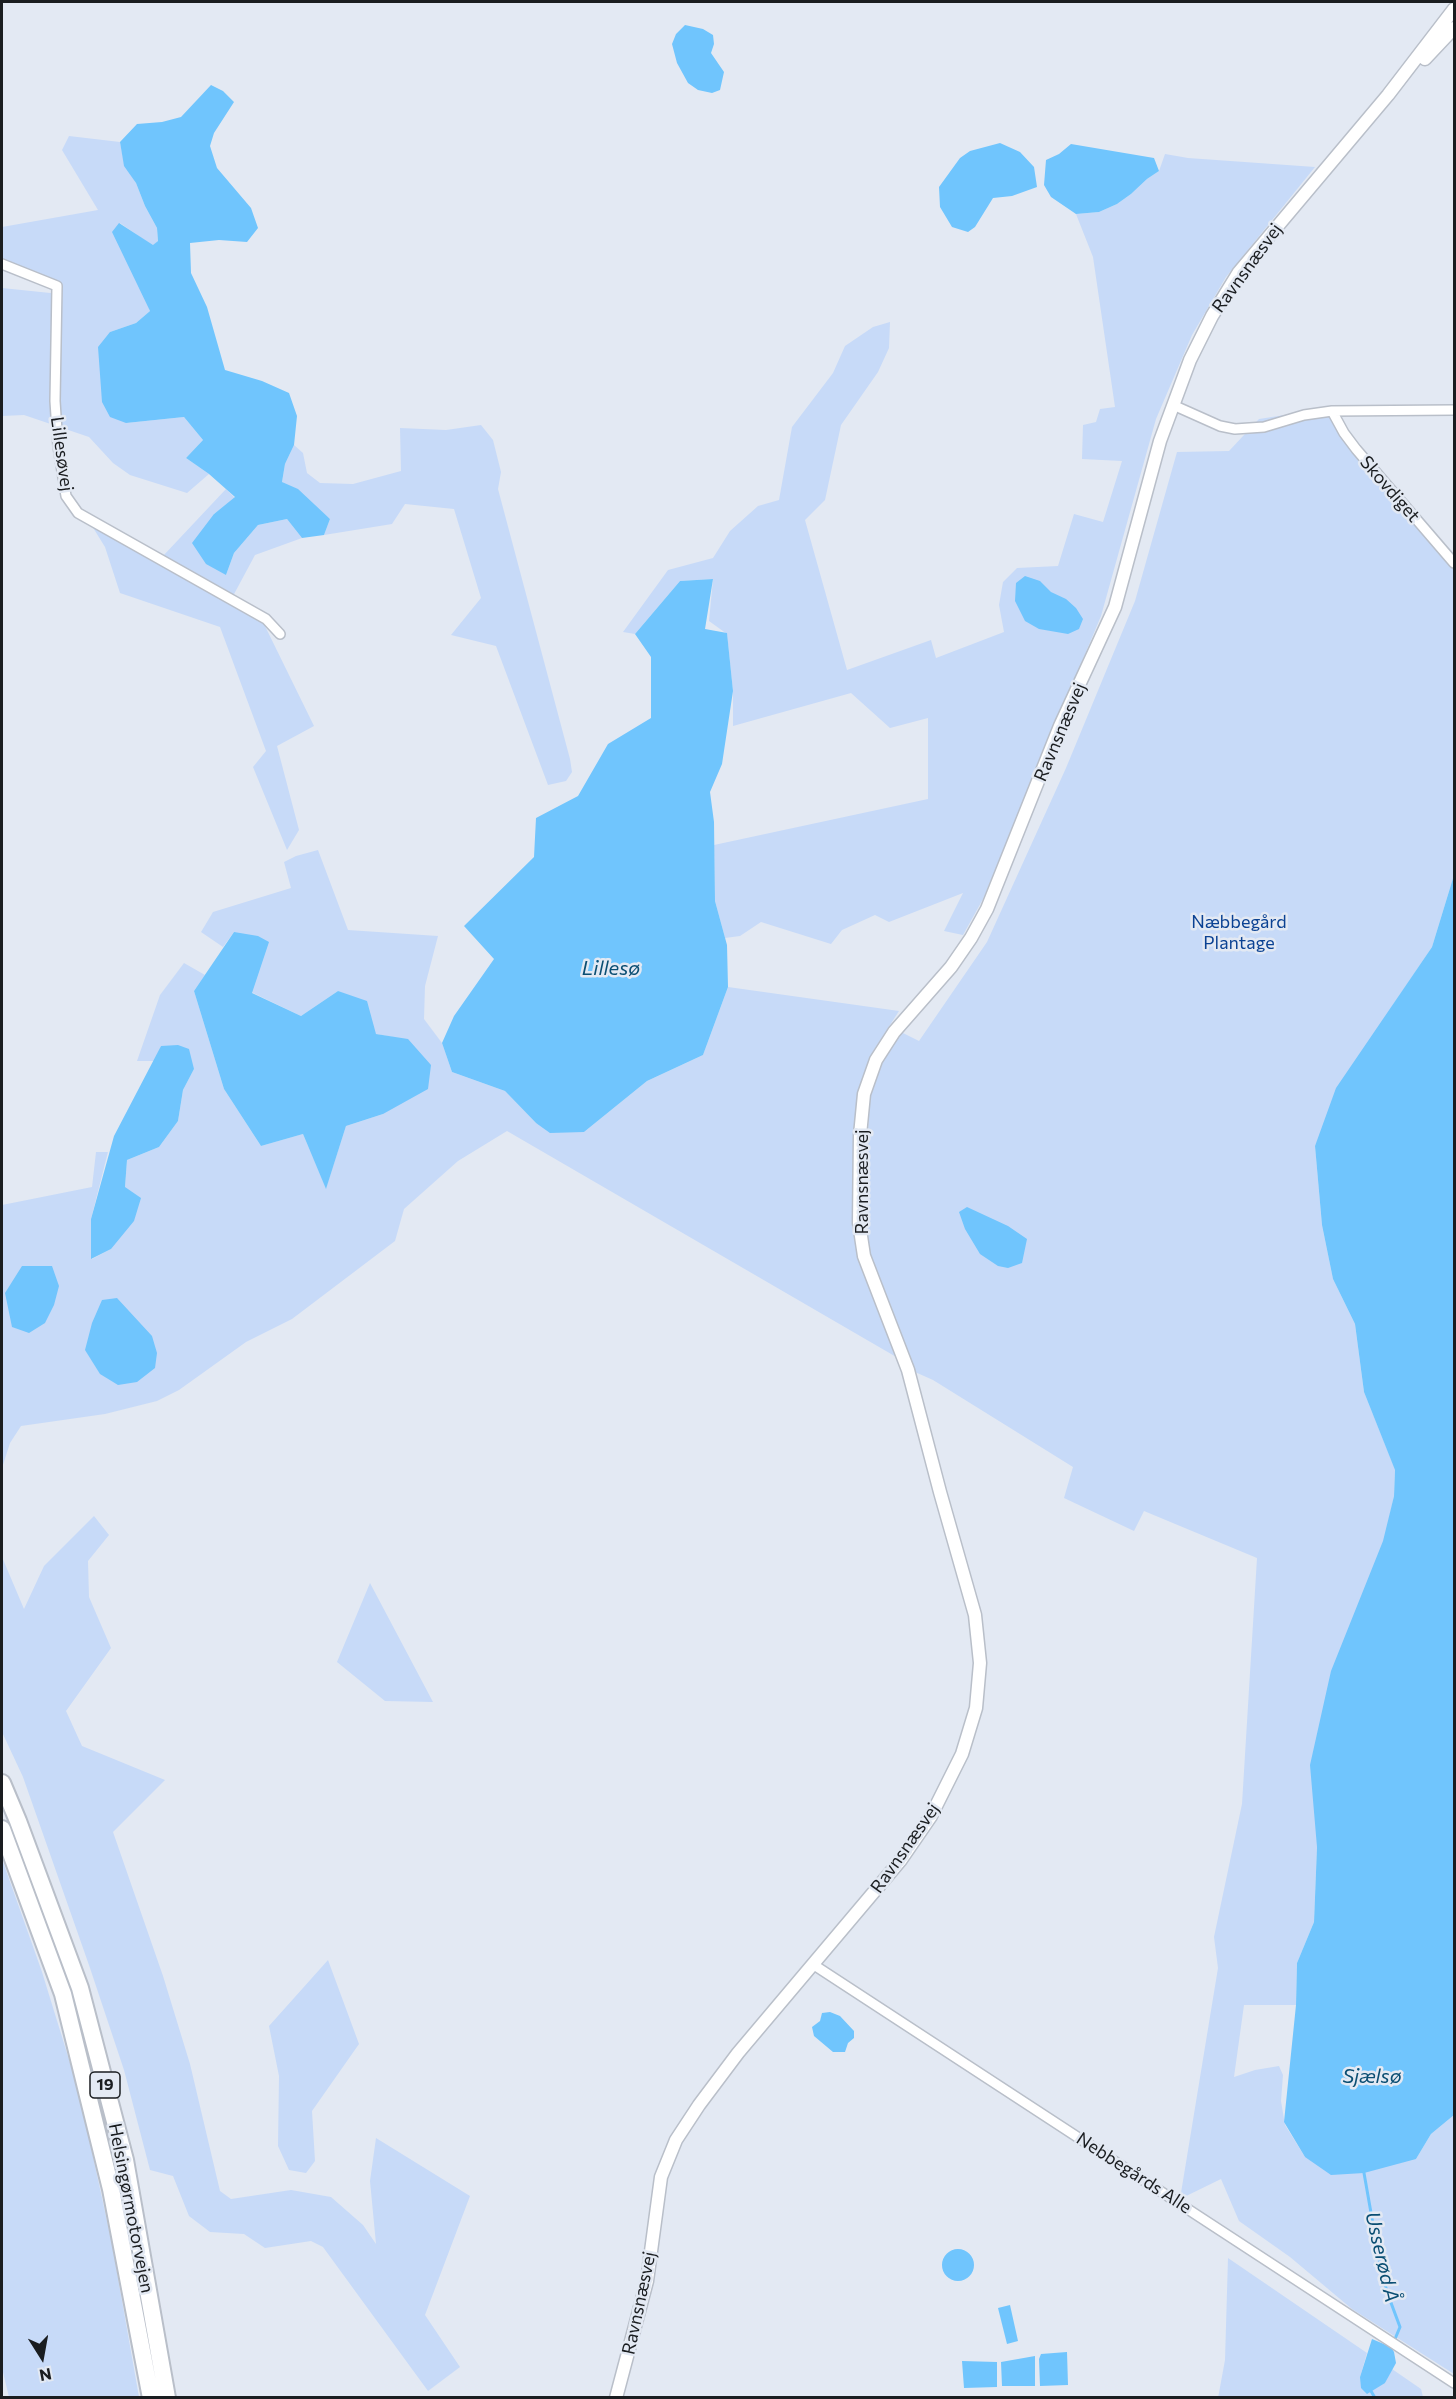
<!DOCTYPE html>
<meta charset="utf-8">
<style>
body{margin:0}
#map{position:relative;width:1456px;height:2399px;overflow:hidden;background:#e3e9f3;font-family:Commissioner,sans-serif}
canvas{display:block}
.frame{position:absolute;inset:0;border:3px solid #1a1d20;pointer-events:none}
.north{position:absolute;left:12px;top:2327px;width:60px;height:60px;-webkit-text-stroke:4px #e3e9f3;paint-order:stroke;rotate:169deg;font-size:16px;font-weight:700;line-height:24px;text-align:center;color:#1a1d20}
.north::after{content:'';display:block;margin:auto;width:21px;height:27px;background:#1a1d20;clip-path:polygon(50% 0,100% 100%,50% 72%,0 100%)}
</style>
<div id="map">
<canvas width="1456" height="2399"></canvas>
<div class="frame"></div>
<div class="north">N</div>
</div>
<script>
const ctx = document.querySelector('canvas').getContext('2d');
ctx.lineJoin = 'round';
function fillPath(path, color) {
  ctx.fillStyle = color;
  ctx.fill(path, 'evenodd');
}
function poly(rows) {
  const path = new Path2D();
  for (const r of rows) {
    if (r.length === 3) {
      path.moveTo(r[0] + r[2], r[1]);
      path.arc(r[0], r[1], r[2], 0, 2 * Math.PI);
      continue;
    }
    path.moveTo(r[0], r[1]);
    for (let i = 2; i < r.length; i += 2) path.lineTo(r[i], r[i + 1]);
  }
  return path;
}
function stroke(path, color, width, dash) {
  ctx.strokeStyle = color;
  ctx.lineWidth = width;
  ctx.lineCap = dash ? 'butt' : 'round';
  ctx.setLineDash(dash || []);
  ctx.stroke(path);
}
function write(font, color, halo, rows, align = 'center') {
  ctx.font = font + ' Commissioner,sans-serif';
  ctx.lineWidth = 5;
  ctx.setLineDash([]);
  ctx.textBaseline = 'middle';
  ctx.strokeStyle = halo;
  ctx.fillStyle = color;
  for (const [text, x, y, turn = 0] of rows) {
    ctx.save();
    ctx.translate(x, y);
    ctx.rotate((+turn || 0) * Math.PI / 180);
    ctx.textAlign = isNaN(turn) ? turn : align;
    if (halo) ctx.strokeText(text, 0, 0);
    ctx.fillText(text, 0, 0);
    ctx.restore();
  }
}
fillPath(poly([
 [69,136,120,142,124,163,136,183,145,206,157,228,158,241,153,246,120,223,150,311,136,323,110,332,126,423,184,417,203,440,186,458,209,474,187,493,130,475,113,463,89,437,24,415,2,416,2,288,60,294,61,284,2,260,2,227,98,210,62,150],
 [1165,154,1188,158,1315,167,1226,277,1192,335,1156,419,1101,616,983,899,963,935,944,931,963,893,889,922,875,915,842,930,831,944,761,922,740,936,725,938,715,901,714,845,928,799,928,718,890,728,851,693,733,726,733,691,727,634,709,621,713,579,680,581,635,634,623,632,668,570,713,558,730,531,758,506,779,500,792,427,833,373,845,346,873,327,890,322,889,348,878,372,841,425,825,500,805,520,847,670,931,640,936,658,1004,632,999,605,1003,582,1017,568,1058,566,1074,514,1103,522,1122,461,1082,459,1083,425,1096,422,1100,409,1115,407,1093,257,1076,214,1099,212,1117,204,1131,194,1147,179,1159,171],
 [1330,408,1349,448,1454,570,1454,875,1432,947,1393,1005,1315,1146,1322,1225,1333,1279,1355,1324,1364,1392,1395,1469,1394,1496,1317,1847,1314,1922,1297,1963,1296,2005,1244,2005,1234,2077,1255,2070,1279,2066,1283,2075,1281,2101,1285,2125,1305,2157,1416,2159,1431,2134,1454,2115,1454,2374,1352,2309,1290,2257,1239,2221,1221,2179,1180,2199,1218,1968,1214,1937,1242,1804,1257,1558,1144,1511,1134,1531,1064,1498,1073,1467,933,1380,915,1372,868,1251,863,1221,870,1096,882,1064,899,1031,919,1041,987,942,1066,768,1135,601,1177,452,1229,451,1259,419],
 [481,425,493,440,501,472,498,489,570,759,572,772,566,781,548,785,496,646,451,635,481,598,454,509,405,504,392,524,324,535,330,519,282,482,285,464,294,445,303,453,307,473,320,483,353,484,401,471,400,428,446,430],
 [226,489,235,498,214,514,226,575,234,553,258,525,287,519,302,538,255,555,233,596,163,556],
 [92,526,263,622,314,726,277,746,299,830,287,850,253,767,266,751,220,627,120,593,105,547],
 [318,850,348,930,438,936,425,986,424,1019,442,1043,452,1072,505,1091,536,1123,584,1132,647,1081,703,1055,728,987,899,1011,872,1053,860,1090,855,1221,857,1255,898,1358,507,1131,458,1161,404,1209,395,1241,292,1319,246,1342,179,1390,157,1401,105,1414,21,1426,10,1443,2,1468,2,1205,92,1187,96,1152,108,1152,91,1219,92,1259,111,1249,125,1187,127,1160,159,1147,178,1121,183,1090,194,1069,161,1046,155,1061,137,1061,160,995,184,963,205,975,194,991,224,1089,261,1146,303,1134,326,1188,346,1126,383,1114,408,1040,376,1034,338,991,301,1016,251,992,234,932,223,947,201,932,213,912,291,888,284,862,296,856],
 [94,1516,109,1535,88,1561,89,1597,111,1648,66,1711,82,1746,165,1780,113,1832,163,1976,190,2064,220,2191,231,2199,291,2190,331,2197,363,2225,376,2244,370,2181,376,2138,470,2196,425,2315,460,2367,428,2391,323,2247,311,2241,265,2248,244,2234,210,2232,189,2216,173,2176,150,2170,124,2070,90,1968,23,1777,2,1732,2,1557,24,1609,44,1566],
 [370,1583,433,1702,385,1701,337,1662],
 [2,1859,42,1972,79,2092,112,2244,139,2397,9,2397,2,2368],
 [328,1960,359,2044,312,2111,315,2161,306,2173,289,2170,278,2146,279,2076,269,2026],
 [1228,2258,1367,2353,1360,2377,1385,2383,1392,2369,1421,2389,1423,2397,1218,2398,1225,2360]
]), '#c7daf8');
fillPath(poly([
 [685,25,703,29,713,35,714,44,711,53,724,72,720,90,712,93,698,90,688,83,677,63,672,44,676,34],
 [211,85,223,91,234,102,214,133,210,146,217,168,251,208,258,228,247,242,219,240,190,243,191,273,207,307,225,370,262,381,289,393,297,416,294,445,285,464,282,482,298,489,330,519,324,535,302,538,287,519,258,525,234,553,226,575,206,564,192,543,214,514,235,497,209,474,186,458,203,440,184,417,126,423,110,417,102,402,98,347,110,332,136,323,150,311,112,232,119,223,153,245,158,241,157,228,145,206,136,183,124,166,120,142,137,124,162,122,181,117],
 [1000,143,1020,152,1034,167,1037,187,1012,196,993,198,975,227,968,232,952,227,940,207,939,187,960,158,970,151],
 [1071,144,1154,158,1159,171,1147,179,1131,194,1117,204,1099,212,1076,214,1051,197,1044,185,1046,160,1059,154],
 [1025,576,1040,581,1051,592,1066,599,1076,608,1083,619,1079,629,1068,634,1039,629,1025,621,1015,601,1016,583],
 [713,579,705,629,727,633,733,691,722,764,710,792,714,822,715,901,727,945,728,987,703,1055,647,1081,584,1132,550,1133,536,1123,505,1091,452,1072,442,1043,454,1016,494,959,464,926,534,857,536,818,578,796,608,744,651,718,651,657,635,634,680,581],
 [1454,875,1454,2115,1431,2134,1416,2159,1364,2173,1331,2175,1305,2157,1284,2122,1296,2005,1297,1963,1314,1922,1317,1847,1310,1765,1331,1671,1383,1541,1394,1496,1395,1470,1364,1392,1355,1324,1333,1279,1322,1225,1315,1146,1336,1088,1432,947],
 [234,932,258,936,269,942,252,993,301,1016,338,991,367,1001,376,1034,408,1039,431,1065,428,1089,383,1114,346,1126,326,1189,303,1134,261,1146,224,1089,194,991],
 [178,1045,189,1049,194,1069,183,1090,178,1121,159,1147,127,1160,125,1187,141,1198,134,1221,111,1249,91,1259,91,1219,114,1136,161,1046],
 [967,1207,1008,1226,1027,1239,1022,1263,1008,1268,998,1266,980,1254,965,1229,959,1212],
 [22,1266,52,1266,59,1286,54,1305,45,1323,29,1333,12,1327,5,1293],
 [117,1298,152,1336,157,1353,155,1368,137,1382,118,1385,100,1374,85,1350,92,1323,102,1300],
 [830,2012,840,2016,854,2031,854,2038,848,2043,845,2052,833,2052,814,2036,812,2027,820,2021,822,2013],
 [958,2265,16],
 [1010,2305,1018,2341,1007,2344,998,2308],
 [1372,2339,1391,2347,1394,2352,1396,2363,1385,2383,1367,2394,1361,2388,1360,2377],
 [1067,2352,1068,2385,1040,2386,1039,2359,1041,2354],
 [1035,2356,1035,2386,1002,2386,1001,2362],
 [962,2361,997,2362,997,2387,964,2388]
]), '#70c5fd');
stroke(poly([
 [1364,2173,1380,2264,1387,2292,1400,2327,1395,2339],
 [1371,2391,1375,2398]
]), '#70c5fd', 3);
const minor = poly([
 [2,264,57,286,55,401,58,446,66,496,78,513,266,619,280,634],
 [1173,405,1220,426,1235,429,1264,427,1304,415,1332,411,1454,410],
 [1332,411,1344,433,1356,449,1454,563],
 [814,1965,1454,2383]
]);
const secondary = poly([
 [1425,59,1454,28],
 [616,2398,647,2281,661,2177,676,2140,699,2105,738,2053,900,1861,931,1816,962,1754,976,1708,980,1663,975,1615,940,1492,908,1370,864,1256,859,1223,860,1135,864,1094,876,1060,894,1032,951,967,971,938,987,909,1060,726,1115,607,1160,441,1190,360,1212,316,1239,272,1388,95,1454,9]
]);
const motorway = poly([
 [2,1783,18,1821,80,1988,125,2160,167,2398],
 [2,1829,63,1994,111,2189,151,2398]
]);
stroke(minor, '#b9bfc9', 12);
stroke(secondary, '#b9bfc9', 15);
stroke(motorway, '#b9bfc9', 20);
stroke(minor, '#fff', 9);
stroke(secondary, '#fff', 12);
stroke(motorway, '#fff', 16);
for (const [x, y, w] of [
 [105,2085,30]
]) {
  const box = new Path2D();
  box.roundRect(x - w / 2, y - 13, w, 26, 4.5);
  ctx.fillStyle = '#e3e9f3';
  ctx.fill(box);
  stroke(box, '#1a1d20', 1.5);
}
write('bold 16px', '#1a1d20', null, [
 ["19",105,2085]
]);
write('18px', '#1a1d20', '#e3e9f3', [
 ["Ravnsnæsvej",1247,268,-54],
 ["Lillesøvej",62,454,82],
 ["Skovdiget",1390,489,49],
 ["Ravnsnæsvej",1060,732,-67],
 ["Ravnsnæsvej",862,1182,-90],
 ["Ravnsnæsvej",905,1848,-55],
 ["Nebbegårds Alle",1134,2173,33],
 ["Helsingørmotorvejen",131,2208,79],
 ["Ravnsnæsvej",639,2303,-78]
]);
write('18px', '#0b4293', '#e3e9f3', [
 ["Næbbegård",1239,922],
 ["Plantage",1239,943]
]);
write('italic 20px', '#0a4e73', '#e3e9f3', [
 ["Lillesø",611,968],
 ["Sjælsø",1372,2076],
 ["Usserød Å",1382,2257,77]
]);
</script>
